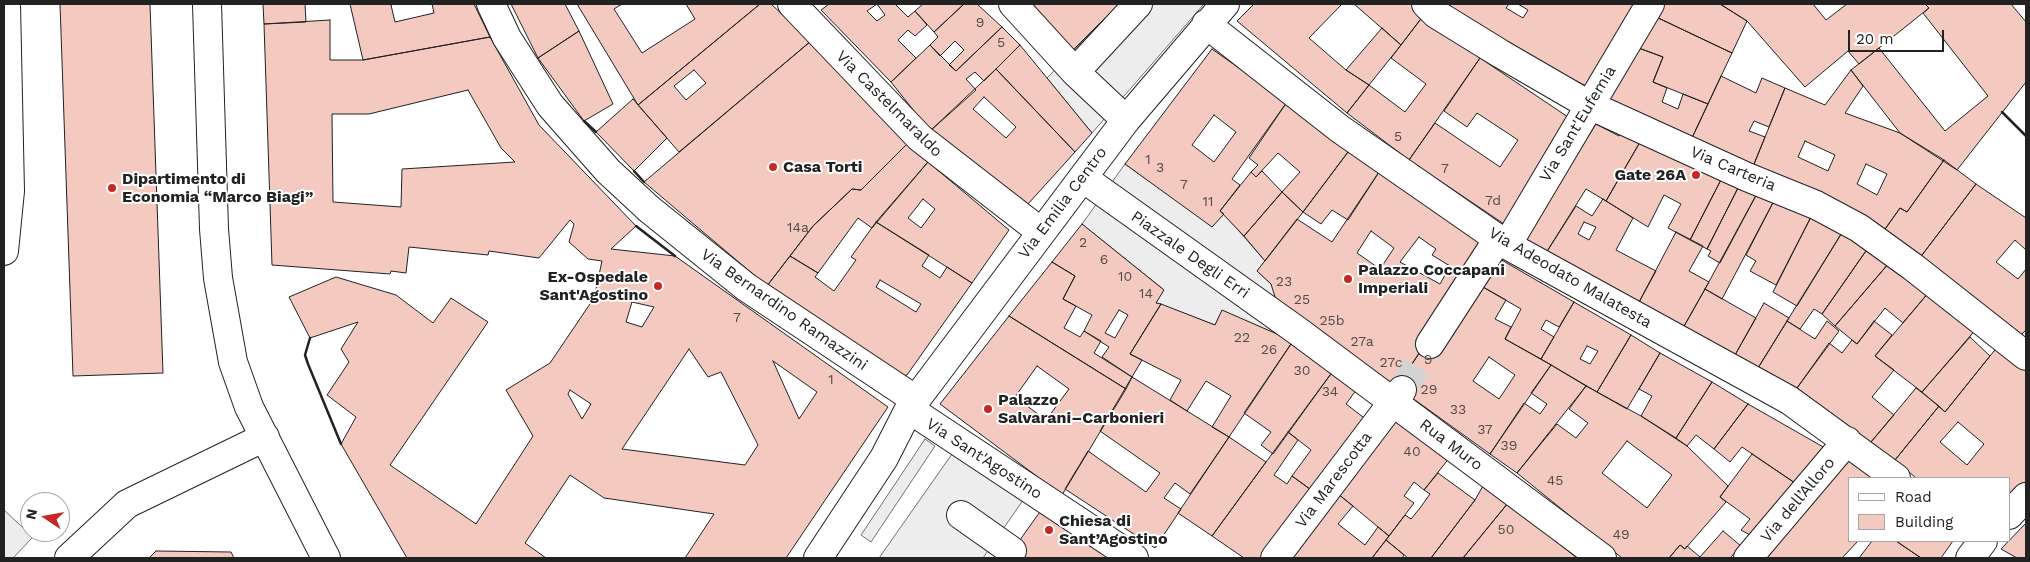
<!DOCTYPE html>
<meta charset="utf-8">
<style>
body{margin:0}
#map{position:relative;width:2030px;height:562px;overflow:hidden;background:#fff;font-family:"Work Sans",sans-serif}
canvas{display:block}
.frame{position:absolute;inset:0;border:5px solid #222;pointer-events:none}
.legend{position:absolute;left:1848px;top:477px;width:162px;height:65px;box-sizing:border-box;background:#fff;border:1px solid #a7a7a7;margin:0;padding:6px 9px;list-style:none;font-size:15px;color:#222}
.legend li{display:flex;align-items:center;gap:10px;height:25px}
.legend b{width:25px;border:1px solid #a7a7a7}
.north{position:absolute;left:20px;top:492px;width:50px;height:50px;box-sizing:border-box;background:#fff;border:1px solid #a7a7a7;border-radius:50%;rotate:282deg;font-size:14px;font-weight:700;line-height:20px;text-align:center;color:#222}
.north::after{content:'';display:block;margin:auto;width:18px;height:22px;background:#c62828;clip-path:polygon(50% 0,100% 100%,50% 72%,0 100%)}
.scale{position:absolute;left:1848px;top:30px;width:96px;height:22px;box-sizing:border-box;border:2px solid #222;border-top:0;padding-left:6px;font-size:15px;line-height:18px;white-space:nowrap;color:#222;-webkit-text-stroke:4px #fff;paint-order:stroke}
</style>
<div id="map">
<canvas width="2030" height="562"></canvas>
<div class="frame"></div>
<ul class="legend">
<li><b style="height:6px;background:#fff"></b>Road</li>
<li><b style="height:14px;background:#f3c9c0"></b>Building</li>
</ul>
<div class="north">N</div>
<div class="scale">20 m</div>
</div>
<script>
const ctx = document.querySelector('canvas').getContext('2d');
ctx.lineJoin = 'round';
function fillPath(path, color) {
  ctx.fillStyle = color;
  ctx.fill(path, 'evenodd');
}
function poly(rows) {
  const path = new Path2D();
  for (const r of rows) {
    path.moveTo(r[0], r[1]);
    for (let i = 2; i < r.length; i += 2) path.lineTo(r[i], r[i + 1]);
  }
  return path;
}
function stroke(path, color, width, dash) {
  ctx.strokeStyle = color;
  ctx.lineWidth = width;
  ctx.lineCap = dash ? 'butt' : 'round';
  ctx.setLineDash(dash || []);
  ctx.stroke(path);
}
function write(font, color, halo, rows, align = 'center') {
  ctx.font = font + ' "Work Sans",sans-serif';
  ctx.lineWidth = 4;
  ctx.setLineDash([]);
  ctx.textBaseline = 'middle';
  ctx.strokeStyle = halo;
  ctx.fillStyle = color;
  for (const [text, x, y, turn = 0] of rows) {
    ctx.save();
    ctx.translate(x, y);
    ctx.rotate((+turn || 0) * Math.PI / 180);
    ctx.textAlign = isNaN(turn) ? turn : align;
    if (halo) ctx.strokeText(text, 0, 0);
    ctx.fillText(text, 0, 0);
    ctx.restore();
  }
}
const parking = poly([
 [1119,4,1204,4,1092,133,1047,78,1119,4],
 [1125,164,1212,226,1224,214,1265,261,1257,271,1271,284,1293,341,1222,311,1215,325,1156,303,1163,289,1082,224,1125,164],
 [925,439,935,446,871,542,861,535,925,439],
 [959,444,1028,493,983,558,879,558,959,444],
 [4,510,33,537,13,558,4,558,4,510]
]);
fillPath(parking, '#ededed');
stroke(parking, '#6f6f6f', 1);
const building = poly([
 [60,4,150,4,163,373,73,376,60,4],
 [263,4,305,4,306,22,264,24,263,4],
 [350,4,394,4,391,5,395,22,434,13,432,4,474,4,490,37,363,60,350,4],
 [511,4,565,4,579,31,538,58,511,4],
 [577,4,622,4,614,9,642,53,695,19,686,4,760,4,638,105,577,4],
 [760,4,771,4,811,41,679,152,638,105,760,4],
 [694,70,706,83,686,100,674,86,694,70],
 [829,4,877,4,867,11,877,21,885,15,877,4,895,4,908,17,915,11,927,25,915,36,908,30,898,40,916,58,891,82,821,10,829,4],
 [923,4,964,4,934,32,915,11,923,4],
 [964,4,977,4,1002,27,956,71,949,65,964,50,955,41,940,56,930,45,938,37,934,32,964,4],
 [1032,4,1119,4,1073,50,1032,4],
 [1254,4,1342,4,1309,38,1346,70,1369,85,1347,113,1237,21,1254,4],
 [1354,4,1419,4,1427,11,1401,45,1354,4],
 [1446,4,1509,4,1506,8,1523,18,1528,10,1518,4,1637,4,1586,86,1507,46,1446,4],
 [1661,4,1720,4,1747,21,1732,53,1654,16,1661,4],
 [1720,4,1813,4,1826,20,1847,4,1925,4,1929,8,1859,64,1848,51,1805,87,1747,21,1720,4],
 [1925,4,2011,4,2026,22,2026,82,1957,170,1900,133,1851,70,1879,48,1945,131,1988,96,1923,13,1929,8,1925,4],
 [1423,16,1480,58,1409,160,1347,113,1369,85,1405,112,1426,84,1391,58,1423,16],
 [1654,16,1732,53,1708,104,1653,82,1663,57,1636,47,1654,16],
 [330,20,330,60,363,60,490,37,539,125,636,226,611,249,675,256,888,407,786,558,685,558,714,514,604,498,570,475,525,543,546,558,407,558,341,444,356,417,327,395,349,362,341,349,358,322,310,338,289,297,336,277,396,295,433,323,451,298,488,322,390,465,476,524,533,436,506,390,550,363,594,298,602,261,588,259,569,242,574,224,570,220,539,258,489,251,488,255,409,247,406,273,391,271,390,274,272,265,264,24,330,20],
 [468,90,501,148,515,162,402,169,401,207,333,202,332,114,369,114,468,90],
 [632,302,654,307,642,327,626,322,632,302],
 [689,349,708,377,721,372,758,445,745,465,622,449,689,349],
 [773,361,817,392,799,419,773,361],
 [570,390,591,404,582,419,568,394,570,390],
 [1002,27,1020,45,984,81,975,72,966,79,976,90,930,131,891,82,930,45,956,71,1002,27],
 [1382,28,1401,45,1369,85,1346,70,1382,28],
 [579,31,613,104,584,121,538,58,579,31],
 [811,41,907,144,861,190,852,189,813,226,767,286,644,182,811,41],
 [1020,45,1092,133,1075,152,996,69,1020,45],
 [1636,47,1663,57,1653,82,1667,88,1662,102,1678,109,1683,94,1708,104,1691,140,1604,105,1636,47],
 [1212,49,1287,102,1232,179,1240,185,1220,211,1224,214,1212,227,1125,164,1212,49],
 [1214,115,1236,132,1214,162,1192,145,1214,115],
 [1480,58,1574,121,1504,224,1409,160,1435,123,1500,167,1518,140,1477,113,1467,127,1444,111,1480,58],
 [996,69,1075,152,1028,204,930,131,996,69],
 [984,97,1016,127,1006,138,973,109,984,97],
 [1851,70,1863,86,1845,113,1900,133,1944,160,1907,212,1900,208,1883,232,1754,164,1785,88,1825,105,1851,70],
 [1805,141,1835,155,1828,171,1798,157,1805,141],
 [1866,164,1887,174,1877,195,1857,184,1866,164],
 [1721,76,1756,93,1762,78,1785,88,1769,127,1754,121,1749,131,1765,137,1752,169,1691,140,1721,76],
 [633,99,667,138,634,171,596,132,633,99],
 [1287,102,1351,148,1303,212,1282,192,1300,172,1278,153,1256,177,1251,172,1258,165,1249,158,1287,102],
 [1596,124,1619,136,1623,127,1640,142,1606,201,1586,189,1546,253,1523,241,1596,124],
 [1640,142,1725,172,1690,240,1668,228,1681,204,1664,195,1648,227,1606,201,1640,142],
 [907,144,928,162,872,228,858,218,818,273,790,256,813,226,852,189,861,190,907,144],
 [1351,148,1381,169,1348,220,1332,210,1321,224,1303,212,1351,148],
 [1944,160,1976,184,1919,259,1883,232,1900,208,1907,212,1944,160],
 [928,162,1009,230,972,283,876,222,928,162],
 [923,199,935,209,921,228,908,218,923,199],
 [1381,169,1491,242,1397,387,1277,303,1271,284,1257,271,1297,219,1332,242,1381,169],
 [1371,231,1394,248,1380,269,1357,253,1371,231],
 [1419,237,1436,249,1432,255,1450,266,1440,284,1400,262,1419,237],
 [1262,171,1282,192,1244,236,1220,211,1251,172,1256,177,1262,171],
 [1725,172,1742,180,1707,249,1690,240,1725,172],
 [1742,180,1760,188,1720,263,1708,256,1711,251,1707,249,1742,180],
 [1976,184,2026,218,2026,250,2015,240,1996,262,2018,279,2026,269,2026,330,2020,336,1919,259,1976,184],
 [1760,188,1777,195,1722,299,1705,289,1760,188],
 [1282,192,1303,212,1265,261,1244,236,1282,192],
 [1777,195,1814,211,1776,285,1750,271,1756,261,1746,255,1777,195],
 [1603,199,1633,218,1616,250,1656,271,1638,304,1546,253,1576,206,1592,216,1603,199],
 [1584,222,1596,227,1589,240,1578,234,1584,222],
 [1814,211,1843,231,1797,306,1773,292,1814,211],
 [876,222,929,255,922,266,940,278,947,267,972,283,907,375,893,378,763,291,790,256,818,273,815,277,834,291,856,260,851,257,876,222],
 [880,280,921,304,916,312,876,287,880,280],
 [1082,224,1164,290,1156,303,1161,304,1130,354,1142,360,1132,377,1102,357,1109,347,1084,331,1092,315,1063,299,1075,276,1052,262,1082,224],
 [1119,310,1128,315,1115,338,1105,333,1119,310],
 [1843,231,1868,248,1822,314,1814,309,1800,329,1787,321,1843,231],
 [1676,232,1703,246,1689,271,1709,282,1683,328,1638,304,1676,232],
 [1868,248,1889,263,1835,326,1822,314,1868,248],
 [1493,255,1574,302,1559,327,1546,320,1541,329,1554,337,1541,359,1505,339,1521,309,1476,283,1493,255],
 [1052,262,1075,276,1063,299,1076,306,1064,328,1080,337,1084,331,1101,341,1094,353,1132,377,1126,389,1009,316,1052,262],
 [1889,263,1929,292,1903,323,1885,308,1857,344,1835,326,1889,263],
 [1476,283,1506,300,1495,319,1511,327,1505,339,1551,365,1490,454,1397,387,1420,352,1476,283],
 [1489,357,1515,375,1499,399,1473,381,1489,357],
 [1705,289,1756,318,1735,355,1683,328,1705,289],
 [1929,292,1977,328,1922,392,1875,356,1929,292],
 [1574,302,1631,335,1597,392,1541,359,1574,302],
 [1587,346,1598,351,1590,364,1580,359,1587,346],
 [1764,303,1789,318,1758,368,1735,355,1764,303],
 [1161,304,1215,325,1222,310,1293,341,1229,437,1212,427,1231,396,1206,381,1187,411,1170,400,1181,380,1130,354,1161,304],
 [1009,316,1126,389,1062,495,940,404,1009,316],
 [1037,366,1069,389,1046,420,1015,397,1037,366],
 [1787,321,1815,339,1827,321,1839,331,1797,388,1758,368,1787,321],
 [1874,321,1892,335,1875,356,1894,370,1872,397,1894,415,1871,442,1797,388,1829,343,1842,353,1852,340,1857,344,1874,321],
 [1631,335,1660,353,1627,409,1597,392,1631,335],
 [1970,337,1990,356,1945,412,1922,392,1970,337],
 [1293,341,1333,371,1273,454,1261,445,1271,432,1244,413,1293,341],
 [1998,346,2026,371,2026,481,2009,498,2009,478,1916,478,1895,460,1939,406,1945,412,1998,346],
 [1958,422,1984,444,1967,465,1940,442,1958,422],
 [1660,353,1712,382,1676,438,1641,416,1652,396,1639,389,1660,353],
 [1551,365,1586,386,1517,473,1490,454,1524,403,1540,414,1547,404,1531,393,1551,365],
 [1333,371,1357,389,1346,404,1367,420,1314,492,1292,476,1311,450,1288,432,1333,371],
 [1132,377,1229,437,1190,494,1175,483,1164,498,1181,509,1155,548,1065,489,1088,451,1146,492,1160,473,1100,431,1132,377],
 [1712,382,1748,404,1714,449,1696,435,1687,446,1676,438,1712,382],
 [1586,386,1641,416,1687,446,1728,486,1720,497,1726,502,1685,549,1680,545,1669,558,1622,558,1517,473,1557,424,1576,438,1588,423,1569,409,1586,386],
 [1627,441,1672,475,1647,508,1602,473,1627,441],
 [1916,388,1939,406,1895,460,1871,442,1916,388],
 [1748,404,1825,448,1795,483,1742,447,1730,462,1714,449,1748,404],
 [1397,415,1450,457,1424,490,1414,482,1404,496,1414,503,1389,536,1337,493,1397,415],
 [1288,432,1298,440,1274,475,1287,484,1292,476,1314,492,1266,558,1244,558,1212,536,1288,432],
 [1229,437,1266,462,1212,536,1178,513,1229,437],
 [1752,454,1795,483,1750,535,1741,530,1750,519,1720,497,1752,454],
 [1847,460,1872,478,1849,478,1849,541,1858,541,1842,558,1767,558,1847,460],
 [1438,473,1475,500,1431,558,1408,558,1386,540,1405,515,1411,519,1420,508,1430,494,1424,490,1438,473],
 [1484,484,1508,503,1463,558,1431,558,1475,500,1484,484],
 [1337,493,1353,506,1338,524,1365,545,1378,527,1389,536,1372,558,1287,558,1337,493],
 [1508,503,1577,558,1463,558,1508,503],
 [1042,509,1112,558,1007,558,1042,509],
 [2026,523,2026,558,2017,558,2001,549,2026,523],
 [1723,531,1741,546,1730,558,1669,558,1680,545,1685,549,1687,546,1700,557,1723,531],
 [1386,540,1404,555,1402,558,1372,558,1386,540],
 [1872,541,1896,541,1921,558,1859,558,1872,541],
 [1896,541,1953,541,1941,558,1921,558,1896,541],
 [156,551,231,552,234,558,149,558,156,551]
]);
fillPath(building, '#f3c9c0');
stroke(building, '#222', 1);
stroke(poly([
 [1402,390,1430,344]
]), '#d3d3d3', 28, [28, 14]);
const minor = poly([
 [207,4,214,229,218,278,233,362,249,407,326,558],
 [491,4,507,38,550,105,608,171,649,209,746,287,916,400],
 [792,4,920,138,1041,232],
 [1013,4,1075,72,1126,120],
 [1426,4,1436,14,1501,54,1589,105,1747,177,1816,205,1859,228,1913,267,2026,356],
 [1206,24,1340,129,1507,245,1789,400,1896,478],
 [1075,72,1138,4],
 [1083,178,1299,332,1602,558],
 [1507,245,1650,4],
 [4,251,10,191,6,4],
 [1430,344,1498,239],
 [909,409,1134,558],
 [961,515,1012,551],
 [2009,515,2026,497],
 [69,558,127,504,265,437],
 [818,558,884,458,909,409,1126,120,1225,4],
 [1275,558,1402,390],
 [1748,558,1847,441],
 [1970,558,1983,541]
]);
stroke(minor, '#222', 30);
stroke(minor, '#fff', 28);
stroke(poly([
 [2002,112,2026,136],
 [584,121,596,132],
 [634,171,644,182],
 [636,226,675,256],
 [310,338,305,355,308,364,341,444]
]), '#222', 2.5);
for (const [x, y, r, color] of [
 [773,167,5,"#c62828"],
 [1696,175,5,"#c62828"],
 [112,188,5,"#c62828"],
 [1348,279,5,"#c62828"],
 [658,286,5,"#c62828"],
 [988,409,5,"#c62828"],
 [1049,530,5,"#c62828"]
]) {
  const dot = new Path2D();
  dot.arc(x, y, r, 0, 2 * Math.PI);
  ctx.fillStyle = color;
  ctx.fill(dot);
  stroke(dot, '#fff', 2);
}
write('14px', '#564c4a', null, [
 ["9",980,23],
 ["5",1001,43],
 ["5",1398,137],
 ["1",1148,160],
 ["3",1160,168],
 ["7",1445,169],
 ["7",1184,185],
 ["7d",1493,201],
 ["11",1208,202],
 ["14a",798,228],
 ["2",1083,243],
 ["6",1104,260],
 ["10",1125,277],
 ["23",1284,282],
 ["14",1146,294],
 ["25",1302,300],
 ["7",737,318],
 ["25b",1332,321],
 ["22",1242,338],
 ["27a",1362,342],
 ["26",1269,350],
 ["9",1428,360],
 ["27c",1391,363],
 ["30",1302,371],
 ["1",831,380],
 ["29",1429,390],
 ["34",1330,392],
 ["33",1458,410],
 ["37",1485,430],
 ["39",1509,446],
 ["40",1412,452],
 ["45",1555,481],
 ["50",1506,530],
 ["49",1621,535]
]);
write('16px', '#222', '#fff', [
 ["Via Castelmaraldo",889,104,45],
 ["Via Sant'Eufemia",1578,124,-59],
 ["Via Carteria",1733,169,23],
 ["Via Emilia Centro",1063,203,-53],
 ["Piazzale Degli Erri",1190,255,35],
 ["Via Adeodato Malatesta",1570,278,30],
 ["Via Bernardino Ramazzini",784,310,35],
 ["Rua Muro",1451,445,37],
 ["Via Sant'Agostino",984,459,33],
 ["Via Marescotta",1334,480,-53],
 ["Via dell’Alloro",1798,500,-50]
]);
write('bold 16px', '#222', '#fff', [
 ["Casa Torti",783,167],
 ["Gate 26A",1686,175,"right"],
 ["Dipartimento di",122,179],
 ["Economia “Marco Biagi”",122,197],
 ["Palazzo Coccapani",1358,270],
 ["Imperiali",1358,288],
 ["Ex-Ospedale",648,277,"right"],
 ["Sant'Agostino",648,295,"right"],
 ["Palazzo",998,400],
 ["Salvarani–Carbonieri",998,418],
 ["Chiesa di",1059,521],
 ["Sant’Agostino",1059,539]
], 'left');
</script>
